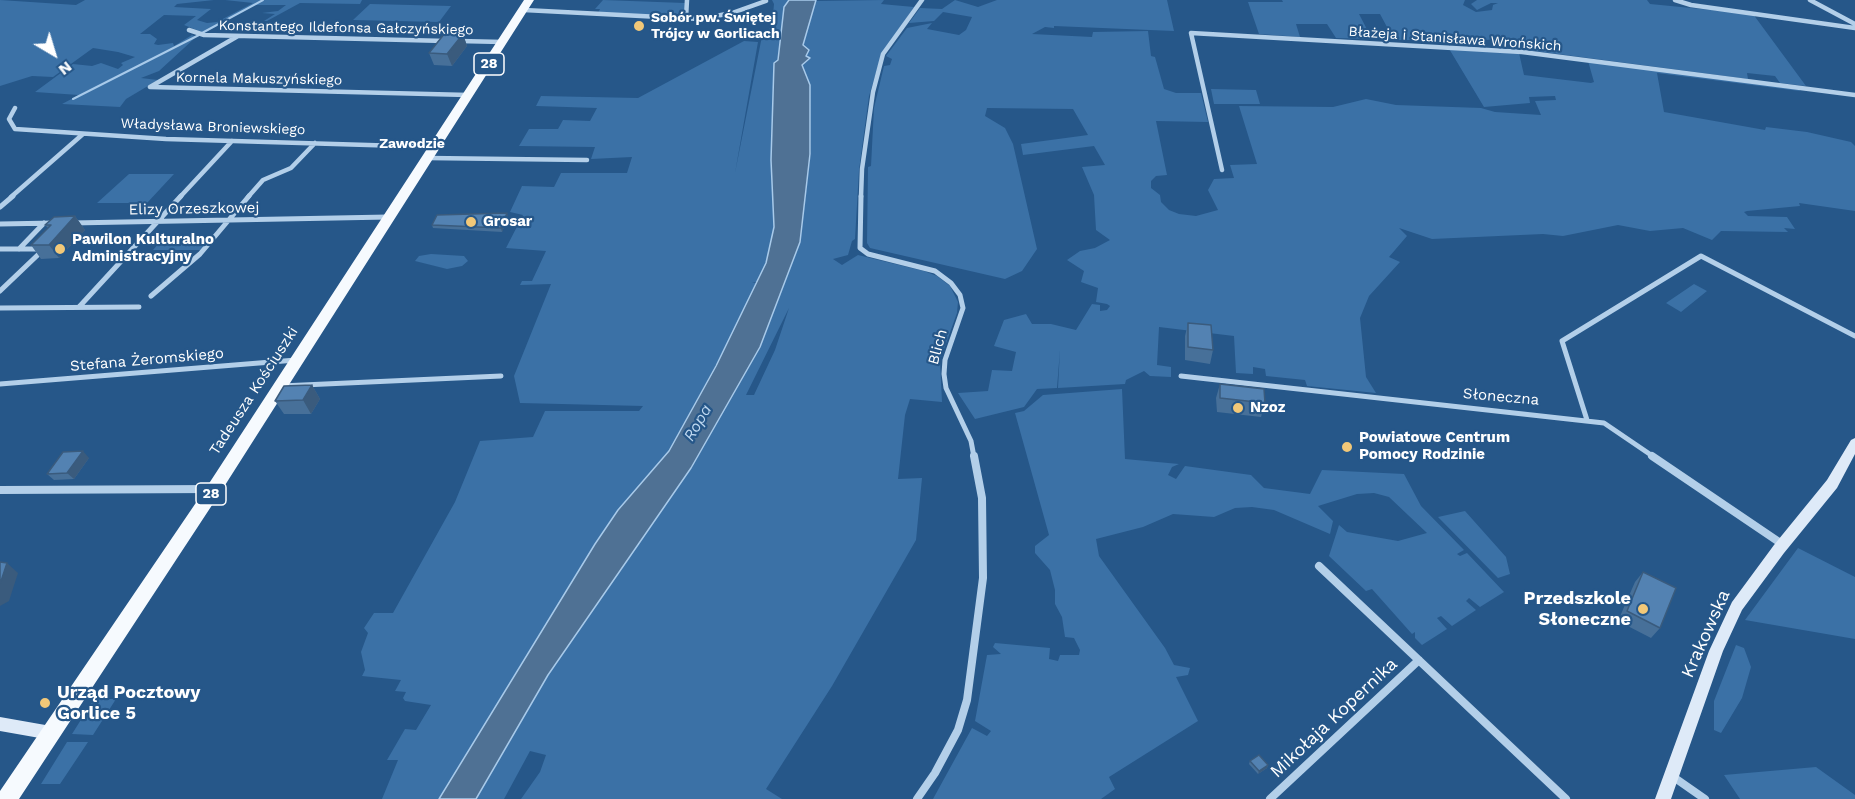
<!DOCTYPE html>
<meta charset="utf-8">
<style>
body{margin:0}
#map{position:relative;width:1855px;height:799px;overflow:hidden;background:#265789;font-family:"Work Sans",sans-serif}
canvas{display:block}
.north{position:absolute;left:24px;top:24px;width:60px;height:60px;-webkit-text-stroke:4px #265789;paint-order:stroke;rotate:142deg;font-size:16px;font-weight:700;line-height:24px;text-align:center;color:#fff}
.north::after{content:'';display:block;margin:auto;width:21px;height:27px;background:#fff;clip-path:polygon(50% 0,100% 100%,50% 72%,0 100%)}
</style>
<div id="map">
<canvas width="1855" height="799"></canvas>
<div class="north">N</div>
</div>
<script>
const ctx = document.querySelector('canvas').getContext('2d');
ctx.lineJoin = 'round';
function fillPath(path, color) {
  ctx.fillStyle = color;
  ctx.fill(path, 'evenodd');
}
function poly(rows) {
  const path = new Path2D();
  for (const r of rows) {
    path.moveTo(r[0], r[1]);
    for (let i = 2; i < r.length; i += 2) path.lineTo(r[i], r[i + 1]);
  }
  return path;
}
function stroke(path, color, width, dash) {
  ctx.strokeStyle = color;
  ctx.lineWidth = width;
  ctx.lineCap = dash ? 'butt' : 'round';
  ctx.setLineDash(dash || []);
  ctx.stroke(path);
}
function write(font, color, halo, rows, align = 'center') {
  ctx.font = font + ' "Work Sans",sans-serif';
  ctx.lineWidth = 4.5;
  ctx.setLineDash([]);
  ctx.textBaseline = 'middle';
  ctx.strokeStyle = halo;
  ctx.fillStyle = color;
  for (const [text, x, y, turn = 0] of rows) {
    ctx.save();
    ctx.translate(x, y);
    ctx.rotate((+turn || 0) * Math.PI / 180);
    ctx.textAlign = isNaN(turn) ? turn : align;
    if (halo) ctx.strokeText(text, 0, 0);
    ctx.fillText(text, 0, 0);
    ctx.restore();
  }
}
fillPath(poly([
 [0,0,76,5,85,0,214,0,177,4,174,7,211,9,197,20,207,23,217,22,253,3,225,0,362,0,360,4,300,3,267,21,264,21,275,14,262,13,278,11,286,5,254,5,204,33,184,25,196,16,164,15,140,34,150,34,157,39,154,44,158,45,173,43,174,46,192,35,196,37,159,71,141,78,158,80,126,99,120,107,62,104,79,95,35,92,73,64,92,66,101,63,118,69,123,65,121,63,135,57,118,52,93,48,53,77,32,76,0,86],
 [603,0,685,3,685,13,665,16,598,13,600,9,595,9],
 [772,0,789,0,784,7,778,61,774,63,771,160,774,227,766,263,757,282,752,282,756,283,731,337,669,451,618,510,595,544,439,799,382,799,398,760,387,760,405,729,416,730,431,705,405,701,403,698,406,692,395,691,401,680,362,676,365,670,361,652,368,633,364,628,374,613,393,613,455,502,480,441,533,437,545,411,639,411,643,406,520,403,514,376,551,284,520,285,522,281,532,281,546,251,506,248,523,215,510,212,522,186,554,187,561,173,627,173,632,157,591,159,595,147,519,146,529,129,558,129,563,120,590,121,597,108,536,106,541,96,638,98,744,41,758,42,735,173,762,36,772,26,774,4],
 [884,0,881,4,914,7,881,56,869,96,859,170,855,239,852,241,848,255,833,259,842,265,858,255,924,271,937,276,950,286,958,302,957,313,940,360,942,402,910,399,905,415,898,479,922,478,916,540,832,686,766,789,782,799,521,799,540,772,546,755,530,751,504,799,476,799,548,675,691,468,760,347,800,242,811,150,810,85,802,65,807,61,803,46,815,1],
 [789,308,775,350,754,395,746,395],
 [955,0,978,7,997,0,1167,0,1174,31,1054,26,1054,28,1045,27,1032,34,1092,37,1093,32,1148,31,1151,56,1155,57,1164,89,1176,93,1201,93,1208,122,1156,121,1167,175,1156,176,1151,181,1151,188,1160,195,1161,202,1169,210,1179,214,1196,216,1218,210,1208,190,1214,179,1234,178,1230,165,1257,164,1239,106,1333,107,1366,99,1396,105,1481,108,1495,112,1541,115,1535,101,1556,100,1555,96,1529,97,1530,103,1484,107,1448,47,1519,53,1524,75,1591,83,1594,82,1588,61,1798,88,1800,91,1657,73,1664,112,1765,130,1766,127,1807,132,1851,142,1855,146,1855,211,1799,203,1800,206,1747,211,1744,212,1748,216,1787,217,1795,229,1784,228,1788,232,1721,231,1712,240,1683,228,1650,231,1618,225,1563,236,1543,234,1432,239,1399,228,1407,236,1389,257,1400,262,1369,296,1360,318,1366,377,1376,393,1307,386,1305,380,1266,376,1265,369,1253,367,1253,374,1236,373,1234,336,1159,327,1157,365,1171,367,1171,377,1150,376,1144,371,1126,380,1125,384,1058,388,1060,350,1057,388,1037,389,1024,407,975,419,958,393,988,391,992,370,1012,371,1016,352,994,346,1004,320,1026,314,1032,324,1051,324,1076,330,1092,304,1100,305,1100,311,1107,310,1110,306,1107,304,1096,302,1098,288,1081,282,1084,271,1067,260,1080,251,1095,248,1110,240,1096,230,1094,195,1082,167,1105,165,1094,146,1023,155,1021,144,1088,135,1073,109,987,108,985,116,1005,128,1013,144,1037,249,1022,271,1005,279,870,248,867,243,868,167,871,166,874,108,884,66,890,65,892,59,886,56,907,28,932,23,927,29,959,35,966,30,972,17,943,12,934,21,909,23,920,8,942,9],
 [1282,0,1465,0,1463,5,1476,12,1492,10,1493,5,1498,3,1491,3,1477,10,1471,4,1477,0,1647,0,1650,4,1753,14,1806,86,1780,83,1775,76,1747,73,1748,79,1520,49,1515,43,1510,41,1508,44,1495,39,1476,41,1449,34,1442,37,1444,40,1394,40,1380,14,1359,14,1372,39,1336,38,1327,24,1296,24,1300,37,1259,34,1248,2,1283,2],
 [370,4,451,6,439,22,353,20],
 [1211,89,1256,90,1260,104,1214,104],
 [129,174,174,174,147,203,97,203],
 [165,236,213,236,201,250,153,250],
 [431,254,464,256,468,261,462,266,447,269,415,261,419,256],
 [1694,284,1707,291,1681,312,1666,303],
 [1122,389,1125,459,1179,464,1172,467,1168,475,1176,479,1185,466,1251,475,1264,488,1310,494,1322,470,1404,474,1421,506,1464,550,1457,554,1460,556,1467,553,1504,592,1480,607,1469,598,1466,601,1476,610,1452,626,1441,616,1437,618,1447,629,1422,645,1415,638,1415,632,1412,634,1372,589,1366,591,1329,556,1339,525,1347,532,1398,541,1427,533,1389,497,1374,493,1357,494,1318,506,1333,521,1330,534,1274,510,1252,507,1235,508,1214,517,1173,514,1143,527,1096,539,1099,556,1165,648,1174,665,1190,668,1188,675,1176,677,1198,721,1109,777,1115,789,1101,799,933,799,972,728,987,736,991,731,975,721,987,655,1001,654,993,647,995,643,1050,648,1049,659,1058,661,1060,655,1079,655,1080,650,1074,638,1065,637,1062,617,1055,604,1055,590,1050,570,1035,553,1035,546,1049,535,1015,413,1024,411,1043,395],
 [1465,511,1506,557,1510,574,1498,578,1438,517],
 [1798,548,1855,577,1855,639,1745,620],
 [1736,645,1744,648,1751,667,1742,698,1721,733,1714,730,1714,701],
 [94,699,116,699,93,735,72,734],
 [67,742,88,742,60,784,41,784],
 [1816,767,1855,795,1855,799,1740,799,1724,775]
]), '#3b71a6');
const water = poly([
 [789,0,816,0,803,45,809,50,806,56,810,58,802,65,810,85,810,154,800,242,760,347,691,468,548,675,476,799,439,799,595,544,618,510,669,451,716,366,766,263,774,227,771,160,774,63,778,60,784,7,789,0]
]);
fillPath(water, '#4f7194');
stroke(water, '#a8caea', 1.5);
stroke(poly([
 [202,33,263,0],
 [73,99,199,35]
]), '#a8caea', 2);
stroke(poly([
 [1675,0,1691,5,1855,28],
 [1810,0,1855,24],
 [524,10,699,19,732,13,766,1],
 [686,18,687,0],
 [189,30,204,35,446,41],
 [238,36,150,87,468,95],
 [459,41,503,42],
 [15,108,9,119,15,129,166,139,435,147],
 [428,158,587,160],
 [1222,170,1191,33,1522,52,1855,95],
 [11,197,83,134],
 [180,197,232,141],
 [248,197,263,180,291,168,315,143],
 [861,197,862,169,873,92,883,54,922,0]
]), '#b3cfe9', 4.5);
stroke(poly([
 [861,196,860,248,868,254,935,271,951,283,960,295,963,308,945,360,944,374,946,388,971,441,974,457],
 [0,207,13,196],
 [72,223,388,217],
 [0,224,55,223],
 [0,249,44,249,0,291],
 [19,249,44,223],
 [151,296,200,254,249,196],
 [79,307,181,196],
 [0,308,139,307],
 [1181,376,1604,423,1654,457],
 [0,384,296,360],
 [281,386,501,376],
 [1587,420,1562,341,1701,256,1855,336]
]), '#b3cfe9', 5);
stroke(poly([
 [1652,456,1782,544],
 [0,490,214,489],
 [1319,566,1566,799],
 [1672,776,1705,799],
 [917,799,935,773,958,730,967,700,983,578,982,498,974,456],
 [1270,799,1419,660]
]), '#b3cfe9', 8);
fillPath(poly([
 [1855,438,1855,454,1837,488,1784,553,1742,610,1723,651,1671,799,1655,799,1709,651,1732,602,1774,545,1827,480,1851,440,1855,438],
 [0,717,51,726,57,728,59,733,57,738,51,740,0,731,0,717]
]), '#deeaf8');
fillPath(poly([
 [524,0,534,0,220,493,19,799,0,799,0,791,208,485,524,0]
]), '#f6fafe');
fillPath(poly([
 [463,34,467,46,452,66,434,65,429,53],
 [75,216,85,230,59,258,41,259,31,245,48,228,45,225],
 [508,216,502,232,433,228,432,225],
 [1188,323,1213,350,1210,364,1185,360,1185,336],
 [1220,384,1265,403,1261,417,1217,412,1216,398],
 [312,385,320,399,311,414,284,414,275,401],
 [89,458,74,479,54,480,47,474],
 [1643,572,1660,628,1651,638,1618,621,1635,582],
 [1250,761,1268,765,1267,768,1258,774,1249,764]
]), '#477099');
fillPath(poly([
 [463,34,467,46,452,66,447,54],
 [507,213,508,216,502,232,501,228],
 [75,216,85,230,59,258,49,245],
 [312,385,320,399,311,414,303,400],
 [83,451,89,458,74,479,67,473],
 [7,563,18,573,9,601,0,606,0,584],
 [1268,765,1267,768,1258,774,1259,771]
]), '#3a5b7d');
const building = poly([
 [445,33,463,34,447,54,429,53,445,33],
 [507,213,501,228,432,225,437,215,507,213],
 [75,216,49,245,31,245,51,225,45,225,54,217,75,216],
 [1188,323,1211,325,1213,350,1188,347,1188,323],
 [1220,384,1264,389,1265,403,1220,398,1220,384],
 [312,385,303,400,275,401,284,386,312,385],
 [83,451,67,473,47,474,63,452,83,451],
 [0,562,7,563,0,584,0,562],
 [1643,572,1676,588,1660,628,1627,611,1643,572],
 [1259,755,1268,765,1259,771,1250,761,1259,755]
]);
fillPath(building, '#5382b2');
stroke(building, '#3a5b7d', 1.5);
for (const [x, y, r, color] of [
 [639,26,6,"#f2c878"],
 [471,222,6,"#f2c878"],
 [60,249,6,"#f2c878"],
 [1238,408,6,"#f2c878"],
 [1347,447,6,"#f2c878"],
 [1643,609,6,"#f2c878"],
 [45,703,6,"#f2c878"]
]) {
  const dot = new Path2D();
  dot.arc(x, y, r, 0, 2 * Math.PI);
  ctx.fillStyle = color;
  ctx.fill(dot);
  stroke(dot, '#265789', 2);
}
write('bold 14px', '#fff', '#265789', [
 ["Sobór pw. Świętej",651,18],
 ["Trójcy w Gorlicach",651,34]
], 'left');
write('14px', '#fff', '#265789', [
 ["Konstantego Ildefonsa Gałczyńskiego",346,28,1],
 ["Błażeja i Stanisława Wrońskich",1455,39,4],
 ["Kornela Makuszyńskiego",259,79,1],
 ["Władysława Broniewskiego",213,127,2]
]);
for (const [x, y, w] of [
 [489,64,30],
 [211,494,30]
]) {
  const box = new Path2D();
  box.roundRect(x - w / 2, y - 11, w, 22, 4.5);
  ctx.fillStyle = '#265789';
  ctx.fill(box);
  stroke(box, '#fff', 1.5);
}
write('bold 14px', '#fff', null, [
 ["28",489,64],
 ["28",211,494]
]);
write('bold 14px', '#fff', '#265789', [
 ["Zawodzie",412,144]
]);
write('15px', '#fff', '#265789', [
 ["Elizy Orzeszkowej",194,209,-1],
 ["Blich",938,347,-75],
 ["Stefana Żeromskiego",147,360,-5],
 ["Tadeusza Kościuszki",254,391,-57],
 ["Słoneczna",1501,397,5]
]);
write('bold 15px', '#fff', '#265789', [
 ["Grosar",483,222],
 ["Pawilon Kulturalno",72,240],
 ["Administracyjny",72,257],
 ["Nzoz",1250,408],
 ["Powiatowe Centrum",1359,438],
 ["Pomocy Rodzinie",1359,455]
], 'left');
write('italic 16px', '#bfd8f0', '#265789', [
 ["Ropa",698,423,-60]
]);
write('bold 18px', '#fff', '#265789', [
 ["Przedszkole",1631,599],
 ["Słoneczne",1631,620],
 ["Urząd Pocztowy",57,693,"left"],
 ["Gorlice 5",57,714,"left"]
], 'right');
write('18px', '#fff', '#265789', [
 ["Krakowska",1706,634,-66],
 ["Mikołaja Kopernika",1334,718,-43]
]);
</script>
